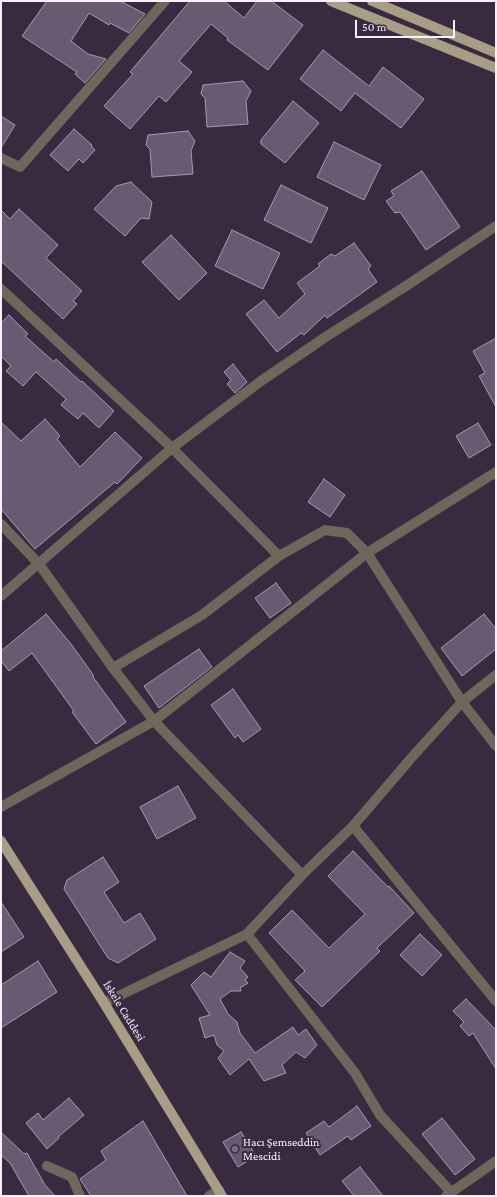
<!DOCTYPE html>
<meta charset="utf-8">
<style>
body{margin:0}
#map{position:relative;width:497px;height:1197px;overflow:hidden;background:#392a40;font-family:"Crimson Pro",serif}
canvas{display:block}
.frame{position:absolute;inset:0;border:2px solid #f9f0fe;pointer-events:none}
.scale{position:absolute;left:355px;top:20px;width:100px;height:18px;box-sizing:border-box;border:2px solid #f9f0fe;border-top:0;padding-left:5px;font-size:12px;line-height:14px;white-space:nowrap;color:#f9f0fe;-webkit-text-stroke:3px #392a40;paint-order:stroke}
</style>
<div id="map">
<canvas width="497" height="1197"></canvas>
<div class="frame"></div>
<div class="scale">50 m</div>
</div>
<script>
const ctx = document.querySelector('canvas').getContext('2d');
ctx.lineJoin = 'round';
function fillPath(path, color) {
  ctx.fillStyle = color;
  ctx.fill(path, 'evenodd');
}
function poly(rows) {
  const path = new Path2D();
  for (const r of rows) {
    path.moveTo(r[0], r[1]);
    for (let i = 2; i < r.length; i += 2) path.lineTo(r[i], r[i + 1]);
  }
  return path;
}
function stroke(path, color, width, dash) {
  ctx.strokeStyle = color;
  ctx.lineWidth = width;
  ctx.lineCap = dash ? 'butt' : 'round';
  ctx.setLineDash(dash || []);
  ctx.stroke(path);
}
function write(font, color, halo, rows, align = 'center') {
  ctx.font = font + ' "Crimson Pro",serif';
  ctx.lineWidth = 4;
  ctx.setLineDash([]);
  ctx.textBaseline = 'middle';
  ctx.strokeStyle = halo;
  ctx.fillStyle = color;
  for (const [text, x, y, turn = 0] of rows) {
    ctx.save();
    ctx.translate(x, y);
    ctx.rotate((+turn || 0) * Math.PI / 180);
    ctx.textAlign = isNaN(turn) ? turn : align;
    if (halo) ctx.strokeText(text, 0, 0);
    ctx.fillText(text, 0, 0);
    ctx.restore();
  }
}
const building = poly([
 [47,1,120,1,145,14,129,33,110,23,109,25,89,13,71,41,88,54,106,59,85,83,75,74,77,72,22,36,47,1],
 [190,1,224,1,244,18,257,1,271,1,303,25,268,70,227,40,228,38,211,24,179,61,192,72,166,102,159,96,130,129,104,106,133,74,130,72,190,1],
 [323,50,369,86,383,67,424,99,401,128,355,93,341,111,300,79,323,50],
 [243,81,251,91,246,101,248,124,207,127,205,98,201,94,203,85,243,81],
 [293,101,319,123,285,163,261,144,261,140,293,101],
 [1,116,15,125,1,148,1,116],
 [74,129,92,145,91,146,95,150,83,163,79,159,68,171,50,155,74,129],
 [188,131,195,141,191,151,193,174,152,177,150,149,146,145,148,135,188,131],
 [334,142,381,165,364,200,317,177,334,142],
 [422,171,460,227,426,250,400,212,395,213,386,201,394,196,391,191,422,171],
 [131,182,152,202,149,219,141,218,125,236,94,209,116,186,131,182],
 [281,185,328,208,311,243,264,220,281,185],
 [19,209,58,245,46,258,82,291,73,301,77,304,63,319,1,261,1,210,10,219,19,209],
 [232,230,280,253,263,289,215,266,232,230],
 [171,235,207,273,179,300,142,262,171,235],
 [354,243,371,266,368,269,377,282,327,318,325,315,304,335,301,333,277,352,246,314,264,300,279,318,305,294,297,283,320,266,318,264,331,254,335,256,354,243],
 [9,315,28,334,25,336,54,362,56,359,81,382,82,381,114,411,99,428,83,413,78,419,61,405,66,399,36,372,23,386,6,371,11,366,1,356,1,323,9,315],
 [496,338,496,407,479,376,485,373,473,351,496,338],
 [233,364,247,382,235,393,227,384,231,380,224,372,233,364],
 [45,419,60,436,57,439,80,467,115,432,142,458,117,484,115,482,35,549,1,509,1,422,21,441,45,419],
 [478,423,491,445,469,458,456,436,478,423],
 [324,479,345,495,330,517,308,502,324,479],
 [276,583,291,603,270,618,255,598,276,583],
 [46,614,71,644,94,676,93,677,126,722,96,744,72,712,74,711,32,653,9,671,1,661,1,651,46,614],
 [484,614,496,629,496,649,462,676,441,648,484,614],
 [199,649,212,667,159,708,144,686,199,649],
 [233,689,261,729,243,742,238,735,235,738,211,705,233,689],
 [178,786,196,818,157,839,140,807,178,786],
 [353,851,388,887,389,886,414,913,377,948,380,951,322,1007,295,980,305,971,269,933,292,910,329,948,365,914,328,876,353,851],
 [103,857,119,882,104,892,124,923,140,913,156,939,118,963,108,958,64,889,67,880,103,857],
 [1,902,24,937,1,952,1,902],
 [420,934,442,955,422,976,400,955,420,934],
 [230,952,245,961,240,968,248,977,245,980,248,983,240,988,241,991,231,991,220,999,228,1014,237,1022,240,1033,255,1053,293,1027,298,1035,306,1029,317,1045,305,1058,296,1052,282,1065,286,1073,264,1081,249,1059,230,1075,218,1058,224,1051,217,1045,214,1035,205,1038,199,1018,210,1015,191,985,204,972,211,977,230,952],
 [38,961,57,992,1,1028,1,985,38,961],
 [466,999,496,1030,496,1069,473,1033,469,1036,460,1026,464,1022,453,1011,466,999],
 [69,1098,84,1115,58,1137,59,1138,47,1149,26,1123,38,1113,43,1120,69,1098],
 [357,1106,371,1126,351,1140,348,1136,320,1155,306,1133,324,1121,329,1127,357,1106],
 [442,1118,475,1159,455,1175,422,1134,442,1118],
 [143,1121,187,1196,91,1196,80,1179,106,1160,101,1151,143,1121],
 [1,1132,24,1154,27,1153,45,1185,55,1196,29,1196,10,1163,1,1155,1,1132],
 [241,1132,256,1156,238,1167,223,1142,241,1132],
 [360,1167,383,1196,354,1196,342,1181,360,1167]
]);
fillPath(building, '#6a5a71');
stroke(building, '#aa98b2', 1);
stroke(poly([
 [1,158,20,167,165,1],
 [1,289,172,448,279,556],
 [1,524,39,564,113,668,154,721,302,875],
 [1,596,172,448,261,381,327,336,406,286,496,226],
 [113,668,202,615,279,556,325,530,347,533,367,553,462,702,496,746],
 [1,807,154,721,367,553,496,472],
 [353,826,496,1001],
 [247,934,355,1073,380,1115,451,1192],
 [104,1003,247,934,302,875,353,826,413,756,462,702,496,675],
 [47,1166,72,1177,80,1196],
 [209,1196,219,1190],
 [446,1196,496,1161]
]), '#6d675c', 10);
stroke(poly([
 [331,1,496,68],
 [372,1,496,53],
 [1,841,104,1003,222,1196]
]), '#a89d85', 10);
for (const [x, y, r, color] of [
 [235,1149,4,"#6b7280"]
]) {
  const dot = new Path2D();
  dot.arc(x, y, r, 0, 2 * Math.PI);
  ctx.fillStyle = color;
  ctx.fill(dot);
  stroke(dot, '#392a40', 1.5);
}
write('12px', '#f9f0fe', '#392a40', [
 ["İskele Caddesi",124,1011,58]
]);
write('12px', '#f9f0fe', '#392a40', [
 ["Hacı Şemseddin",243,1142],
 ["Mescidi",243,1156]
], 'left');
</script>
